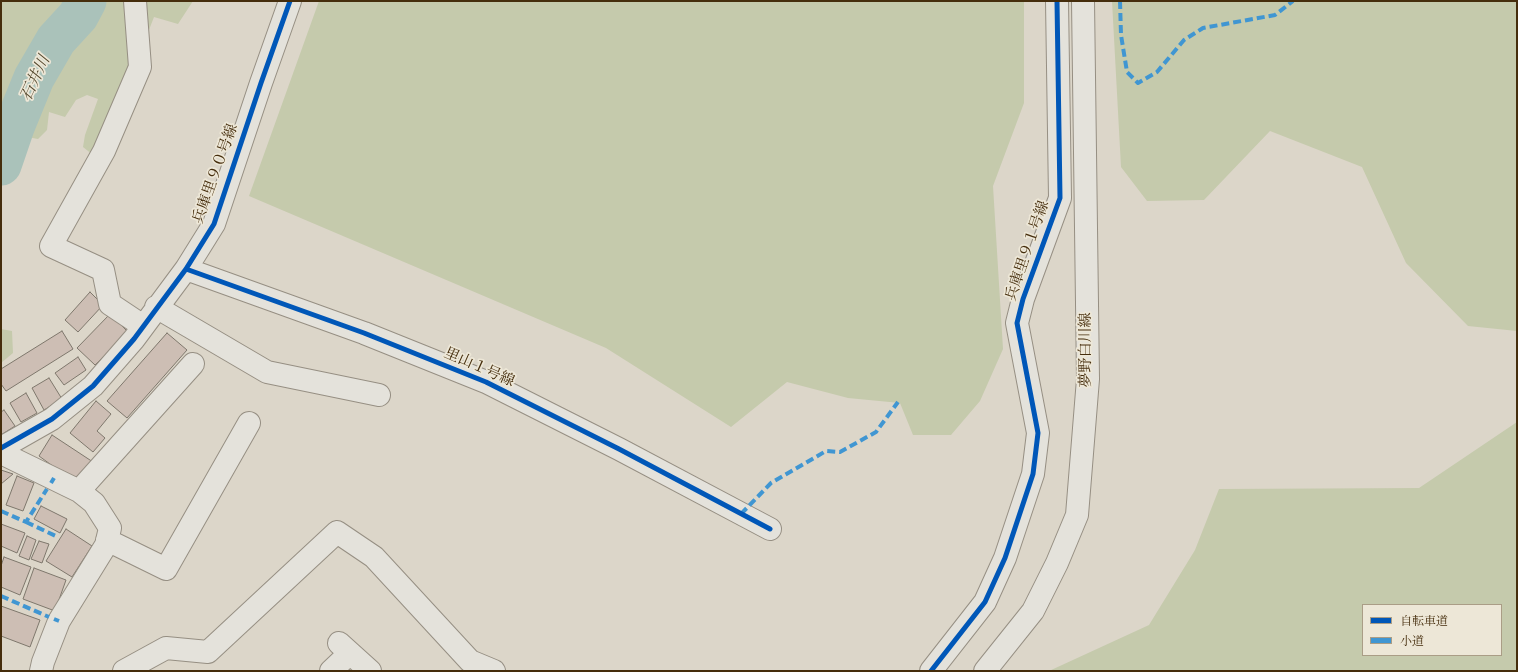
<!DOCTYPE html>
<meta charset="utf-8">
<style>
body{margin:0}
#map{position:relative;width:1518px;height:672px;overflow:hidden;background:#dcd6c9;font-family:Cardo,"Noto Serif JP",serif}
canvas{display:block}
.frame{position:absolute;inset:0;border:2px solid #452d0c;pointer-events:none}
.legend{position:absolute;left:1362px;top:604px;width:140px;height:52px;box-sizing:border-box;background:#ede7d7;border:1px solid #aa9d86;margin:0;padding:5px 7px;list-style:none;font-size:12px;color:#452d0c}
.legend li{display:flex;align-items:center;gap:8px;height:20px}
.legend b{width:20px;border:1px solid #aa9d86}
</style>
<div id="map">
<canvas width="1518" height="672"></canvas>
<div class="frame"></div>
<ul class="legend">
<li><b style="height:5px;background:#0057b8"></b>自転車道</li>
<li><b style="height:5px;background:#4096d2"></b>小道</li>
</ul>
</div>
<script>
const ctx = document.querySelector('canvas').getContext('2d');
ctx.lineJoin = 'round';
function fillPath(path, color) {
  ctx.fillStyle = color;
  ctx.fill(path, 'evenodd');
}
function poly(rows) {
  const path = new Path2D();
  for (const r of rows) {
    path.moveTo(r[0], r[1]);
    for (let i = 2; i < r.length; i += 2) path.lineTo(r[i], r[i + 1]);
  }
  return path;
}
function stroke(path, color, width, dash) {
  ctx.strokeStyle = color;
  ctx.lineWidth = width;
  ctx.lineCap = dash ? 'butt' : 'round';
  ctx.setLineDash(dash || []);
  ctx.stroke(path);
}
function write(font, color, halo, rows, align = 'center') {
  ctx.font = font + ' Cardo,"Noto Serif JP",serif';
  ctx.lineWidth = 3.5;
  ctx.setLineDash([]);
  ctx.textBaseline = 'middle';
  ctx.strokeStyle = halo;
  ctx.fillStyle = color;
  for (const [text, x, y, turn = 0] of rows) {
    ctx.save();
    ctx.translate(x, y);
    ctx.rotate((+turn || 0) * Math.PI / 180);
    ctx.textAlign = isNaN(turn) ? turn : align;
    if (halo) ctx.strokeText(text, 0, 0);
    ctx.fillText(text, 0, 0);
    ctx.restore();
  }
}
fillPath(poly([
 [1,1,193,1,178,24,154,17,135,66,93,155,83,147,85,135,98,99,87,95,76,100,65,117,49,112,47,130,38,139,16,135,1,143],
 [319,1,1024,1,1024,103,993,186,1003,349,980,401,951,435,913,435,900,403,848,398,787,382,731,427,606,348,249,196],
 [1112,1,1517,1,1517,331,1468,326,1406,263,1362,167,1270,131,1204,200,1147,201,1121,167],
 [1,329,12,331,13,353,1,363],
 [1517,422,1517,671,1049,671,1149,625,1195,550,1219,489,1419,488],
 [1363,605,1501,605,1501,655,1363,655]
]), '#c5caac');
stroke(poly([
 [1,165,14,127,34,78,56,40,78,16,86,1]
]), '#aac2ba', 41);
const building = poly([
 [90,292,103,305,78,332,65,320,90,292],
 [110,314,128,332,95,365,77,348,110,314],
 [62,331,73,349,6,391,1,384,1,369,62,331],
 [167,333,187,350,127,418,107,401,167,333],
 [78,357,86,370,64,385,55,373,78,357],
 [49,378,62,399,44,410,32,388,49,378],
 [26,393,37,413,21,422,10,403,26,393],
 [96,401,111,414,97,431,105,438,93,452,70,433,96,401],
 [4,410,15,426,1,435,1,412,4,410],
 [52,435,93,462,76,483,39,456,52,435],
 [1,470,13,474,1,484,1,470],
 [17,476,34,483,23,511,6,505,17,476],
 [41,506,67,519,60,533,34,519,41,506],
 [1,524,25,533,17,553,1,546,1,524],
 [66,529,92,546,72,577,46,561,66,529],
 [27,536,36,540,29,560,19,556,27,536],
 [39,541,49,544,42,563,31,559,39,541],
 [4,557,31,567,20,595,1,587,1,566,4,557],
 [34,568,66,580,55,611,23,599,34,568],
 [1,606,40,620,30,647,1,636,1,606]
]);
fillPath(building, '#cdbeb4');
stroke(building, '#7e776c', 1);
const minor = poly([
 [135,1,140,67,104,151,51,246,103,270,110,304,143,326],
 [186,269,364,333,486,382,619,449,770,529],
 [156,307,267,372,379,395],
 [1,448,52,419,93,386,134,339,186,269,214,224,261,83,290,1],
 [1,453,79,491,94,503,110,528,106,545,59,621,43,662,41,671],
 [79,491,193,364],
 [107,540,166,569,249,423],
 [339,643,370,671],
 [124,671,166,648,208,652,337,532,374,557,470,661,494,671],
 [331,671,350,653],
 [931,671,985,602,1005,558,1033,474,1038,433,1017,323,1023,299,1060,198,1057,1],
 [985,671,1033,611,1057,563,1077,515,1088,379,1083,1]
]);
stroke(minor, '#968f83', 24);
stroke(minor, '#e4e2db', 22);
stroke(poly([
 [1120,1,1121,35,1127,72,1138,83,1157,72,1184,40,1203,28,1275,15,1293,1],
 [51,483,54,478],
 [1,511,26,522,47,489],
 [741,514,771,483,826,451,840,452,876,432,898,402],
 [26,522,58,537],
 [1,596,49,617],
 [54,619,59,621]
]), '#4096d2', 4, [8, 4]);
stroke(poly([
 [186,269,364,333,486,382,619,449,770,529],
 [1,448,52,419,93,386,134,339,186,269,214,224,261,83,290,1],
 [931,671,985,602,1005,558,1033,474,1038,433,1017,323,1023,299,1060,198,1057,1]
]), '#0057b8', 5);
write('15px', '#452d0c', '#ede7d7', [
 ["兵庫里９０号線",216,174,-70],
 ["兵庫里９１号線",1028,251,-71],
 ["夢野白川線",1087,350,-90],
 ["里山１号線",479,368,24]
]);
write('italic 16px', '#55492e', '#ede7d7', [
 ["石井川",36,79,-65]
]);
</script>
